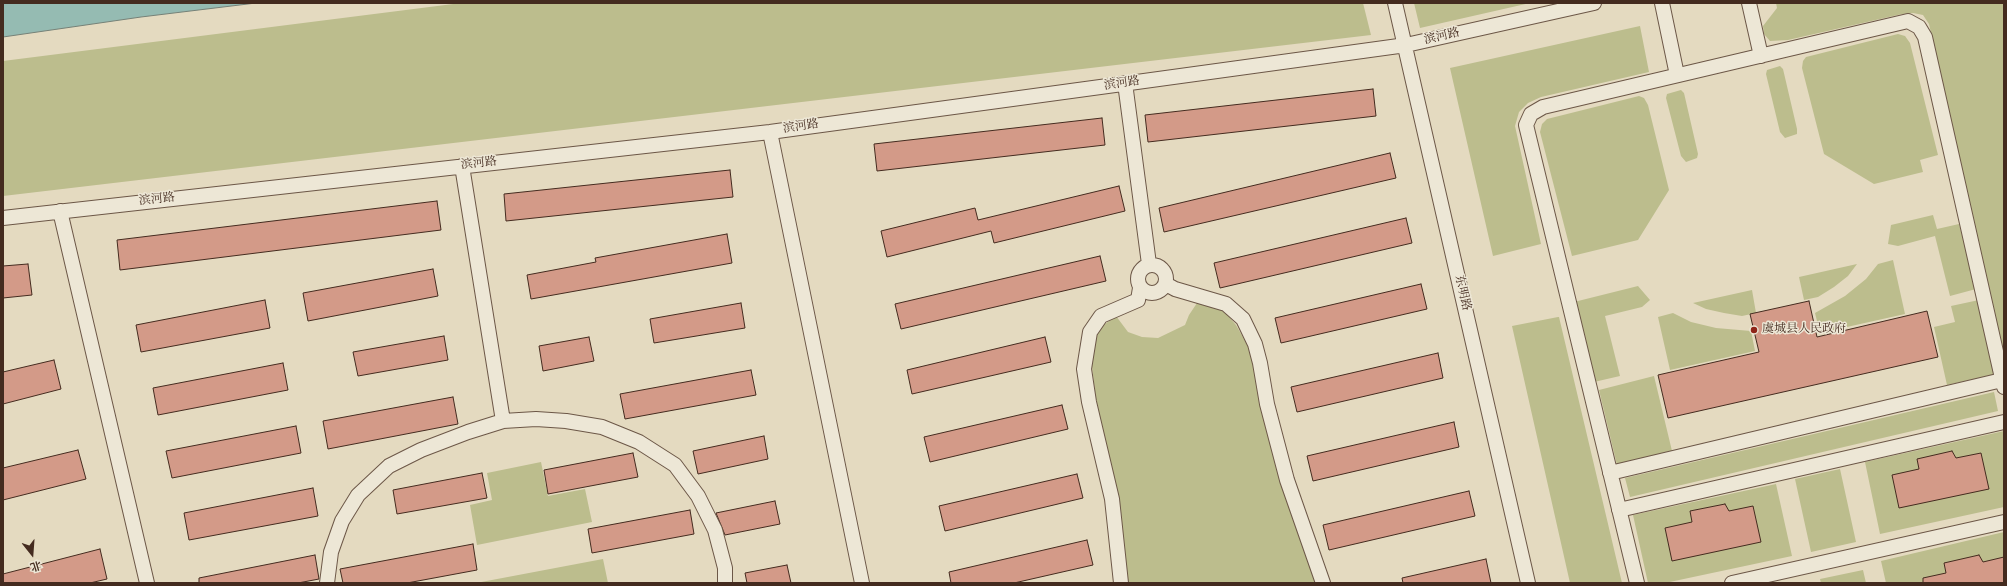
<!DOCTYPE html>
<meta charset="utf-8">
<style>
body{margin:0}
#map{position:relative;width:2007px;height:586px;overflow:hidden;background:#e4dac0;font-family:"IM FELL English","Noto Serif SC",serif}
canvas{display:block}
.frame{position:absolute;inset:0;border:4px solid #442b1f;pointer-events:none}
.north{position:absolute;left:12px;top:534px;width:40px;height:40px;-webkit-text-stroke:3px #ede7d6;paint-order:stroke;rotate:163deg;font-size:11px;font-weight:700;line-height:16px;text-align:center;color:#442b1f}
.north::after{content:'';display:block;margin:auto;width:14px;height:18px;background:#442b1f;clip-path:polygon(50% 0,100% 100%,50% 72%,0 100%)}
</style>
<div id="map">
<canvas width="2007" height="586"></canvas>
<div class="frame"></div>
<div class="north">北</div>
</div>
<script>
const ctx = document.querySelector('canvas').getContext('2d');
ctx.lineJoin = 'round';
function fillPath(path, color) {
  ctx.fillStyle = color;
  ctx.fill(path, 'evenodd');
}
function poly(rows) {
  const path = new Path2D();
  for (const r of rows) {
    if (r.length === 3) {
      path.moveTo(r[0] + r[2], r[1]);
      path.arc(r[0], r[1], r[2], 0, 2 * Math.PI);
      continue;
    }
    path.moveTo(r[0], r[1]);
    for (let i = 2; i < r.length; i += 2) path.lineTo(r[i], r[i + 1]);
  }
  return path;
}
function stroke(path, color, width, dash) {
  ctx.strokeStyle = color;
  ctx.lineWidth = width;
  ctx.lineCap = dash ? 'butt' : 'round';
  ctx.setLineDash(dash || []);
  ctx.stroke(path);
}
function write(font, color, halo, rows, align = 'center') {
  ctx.font = font + ' "IM FELL English","Noto Serif SC",serif';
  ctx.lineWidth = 3;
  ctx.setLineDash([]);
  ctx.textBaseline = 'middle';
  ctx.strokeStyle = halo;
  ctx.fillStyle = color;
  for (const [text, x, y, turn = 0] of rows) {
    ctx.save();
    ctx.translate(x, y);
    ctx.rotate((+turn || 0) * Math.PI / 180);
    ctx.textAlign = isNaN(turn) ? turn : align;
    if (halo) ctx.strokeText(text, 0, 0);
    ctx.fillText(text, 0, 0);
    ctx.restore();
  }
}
fillPath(poly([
 [461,3,1363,3,1371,35,3,196,3,61],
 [1414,3,1530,3,1420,28],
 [1776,3,2004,3,2004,361,1929,24,1923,15,1913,13,1902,14,1788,40,1770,41,1764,34,1763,26,1777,8],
 [1640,26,1649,72,1541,97,1528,103,1519,112,1515,126,1541,244,1493,256,1450,68],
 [1898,34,1905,36,1910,43,1938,155,1920,160,1923,172,1874,184,1824,154,1802,68,1803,61,1806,57],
 [1780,66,1783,69,1797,129,1797,134,1785,138,1780,132,1766,74,1767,70],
 [1681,90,1684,93,1698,154,1697,158,1686,162,1681,156,1666,98,1667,94],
 [1639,96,1644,98,1648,105,1669,190,1638,240,1572,256,1540,132,1542,124,1547,119],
 [1933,215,1937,229,1959,224,1976,289,1950,296,1935,236,1898,246,1888,244,1891,225],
 [1893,260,1905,314,1820,333,1815,313,1845,296,1866,279,1878,264],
 [1857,264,1848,276,1834,287,1818,297,1804,300,1799,277],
 [1638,286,1650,300,1642,307,1605,316,1620,376,1594,382,1574,302],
 [1752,290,1756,313,1742,316,1724,313,1706,309,1693,303],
 [1979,300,1996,374,1947,385,1934,327,1955,322,1951,306],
 [1197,303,1222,309,1236,325,1251,351,1257,384,1318,583,1127,583,1121,519,1096,400,1091,358,1098,329,1116,316,1128,332,1142,337,1158,338,1185,325,1189,315],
 [1673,313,1691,322,1716,328,1751,331,1755,351,1670,370,1658,317],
 [1558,317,1559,317,1622,583,1570,583,1512,326],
 [1654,376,1672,451,1617,465,1599,390],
 [1994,392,1998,411,1630,497,1625,478],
 [2004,431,2004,507,1880,534,1865,462],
 [541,462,548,496,585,489,592,522,477,545,470,505,492,500,487,473],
 [1840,469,1856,542,1811,552,1795,479],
 [1776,484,1792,556,1665,583,1648,583,1633,515],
 [2004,532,2004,583,1886,583,1881,561],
 [603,559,608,583,476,583],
 [1863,570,1866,583,1821,583,1820,579]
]), '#bcbd8d');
const water = poly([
 [3,3,256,3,141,17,3,37,3,3]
]);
fillPath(water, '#95bbb2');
stroke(water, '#758177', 1);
const building = poly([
 [1373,89,1376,116,1148,142,1145,115,1373,89],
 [1102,118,1105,145,877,171,874,144,1102,118],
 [1390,153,1396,178,1164,232,1159,208,1390,153],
 [730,170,733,197,506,221,504,194,730,170],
 [1119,186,1125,211,994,243,991,231,887,257,881,231,975,208,978,220,1119,186],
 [437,201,441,230,120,270,117,240,437,201],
 [1406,218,1412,243,1220,288,1214,263,1406,218],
 [727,234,732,263,531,299,527,275,596,262,595,258,727,234],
 [1100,256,1106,281,901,329,895,304,1100,256],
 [28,264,32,295,3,298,3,266,28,264],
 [433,269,438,296,308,321,303,293,433,269],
 [1421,284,1427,309,1281,343,1275,318,1421,284],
 [265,300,270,328,141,352,136,325,265,300],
 [1809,301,1817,337,1927,311,1938,357,1668,418,1658,375,1759,352,1750,314,1809,301],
 [741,303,745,328,654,343,650,319,741,303],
 [444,336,448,360,358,376,353,352,444,336],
 [589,337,594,361,543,371,539,346,589,337],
 [1045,337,1051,362,912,394,907,370,1045,337],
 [1438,353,1443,378,1297,412,1291,387,1438,353],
 [54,360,61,389,3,404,3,372,54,360],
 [283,363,288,390,158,415,153,388,283,363],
 [751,370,756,395,625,419,620,394,751,370],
 [453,397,458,424,328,449,323,421,453,397],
 [1062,405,1068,429,930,462,924,437,1062,405],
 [1454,422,1459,447,1313,481,1307,456,1454,422],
 [296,426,301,453,172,478,166,451,296,426],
 [764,436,768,459,698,474,693,451,764,436],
 [78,450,86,479,3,500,3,468,78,450],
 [1952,451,1956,458,1981,453,1989,489,1899,508,1892,475,1919,469,1917,459,1952,451],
 [633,453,638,477,548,494,544,470,633,453],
 [482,473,487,498,397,514,393,490,482,473],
 [1077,474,1083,498,945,531,939,506,1077,474],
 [313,488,318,516,189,540,184,513,313,488],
 [1469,491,1475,516,1329,550,1323,525,1469,491],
 [775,501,780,524,725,535,716,513,775,501],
 [1725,504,1729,511,1753,506,1761,542,1672,561,1665,528,1692,522,1690,511,1725,504],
 [690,510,694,534,592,553,588,529,690,510],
 [1087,540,1093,565,1014,583,951,583,949,572,1087,540],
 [473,544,477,570,407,583,343,583,340,569,473,544],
 [100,549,107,579,90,583,3,583,3,574,100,549],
 [315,555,319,579,298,583,199,583,199,578,315,555],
 [1979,555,1983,562,2004,557,2004,583,1923,583,1923,578,1946,573,1944,563,1979,555],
 [1486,559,1491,583,1403,583,1402,578,1486,559],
 [787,565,791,583,747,583,745,573,787,565]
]);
fillPath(building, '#d39a88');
stroke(building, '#442b1f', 1);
const minor = poly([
 [1395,3,1528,583],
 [1662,3,1677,75],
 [1749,3,1761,56],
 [1125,83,1149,264],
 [770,132,862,583],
 [462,166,503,421],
 [60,211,147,583],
 [3,218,770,132,1115,85,1406,45,1594,3],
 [1152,279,14],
 [1166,284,1175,289,1226,304,1243,319,1255,344,1260,363,1267,404,1287,480,1323,583],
 [1610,473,2002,380],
 [1619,510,2004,422],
 [327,583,331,552,342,521,358,495,389,466,421,450,468,432,503,421,536,419,566,421,602,427,639,442,675,465,698,496,715,530,725,568,725,583],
 [1121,583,1112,499,1089,402,1084,369,1090,332,1101,316,1138,300,1140,288],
 [1637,583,1526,125,1531,114,1543,107,1908,21,1919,27,1925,37,2004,387],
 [1732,583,2004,522]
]);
stroke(minor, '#6c5747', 16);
stroke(minor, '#ede7d6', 14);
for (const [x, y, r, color] of [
 [1754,330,4,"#8f2418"]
]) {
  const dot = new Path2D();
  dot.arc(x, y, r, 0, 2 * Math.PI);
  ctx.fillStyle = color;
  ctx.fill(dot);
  stroke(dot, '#ede7d6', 1.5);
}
write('12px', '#442b1f', '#ede7d6', [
 ["滨河路",1442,37,-13],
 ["滨河路",1122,84,-8],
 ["滨河路",801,127,-8],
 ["滨河路",479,164,-6],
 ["滨河路",157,200,-6],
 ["东明路",1462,293,77]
]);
write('12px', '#442b1f', '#ede7d6', [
 ["虞城县人民政府",1762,330]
], 'left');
</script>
